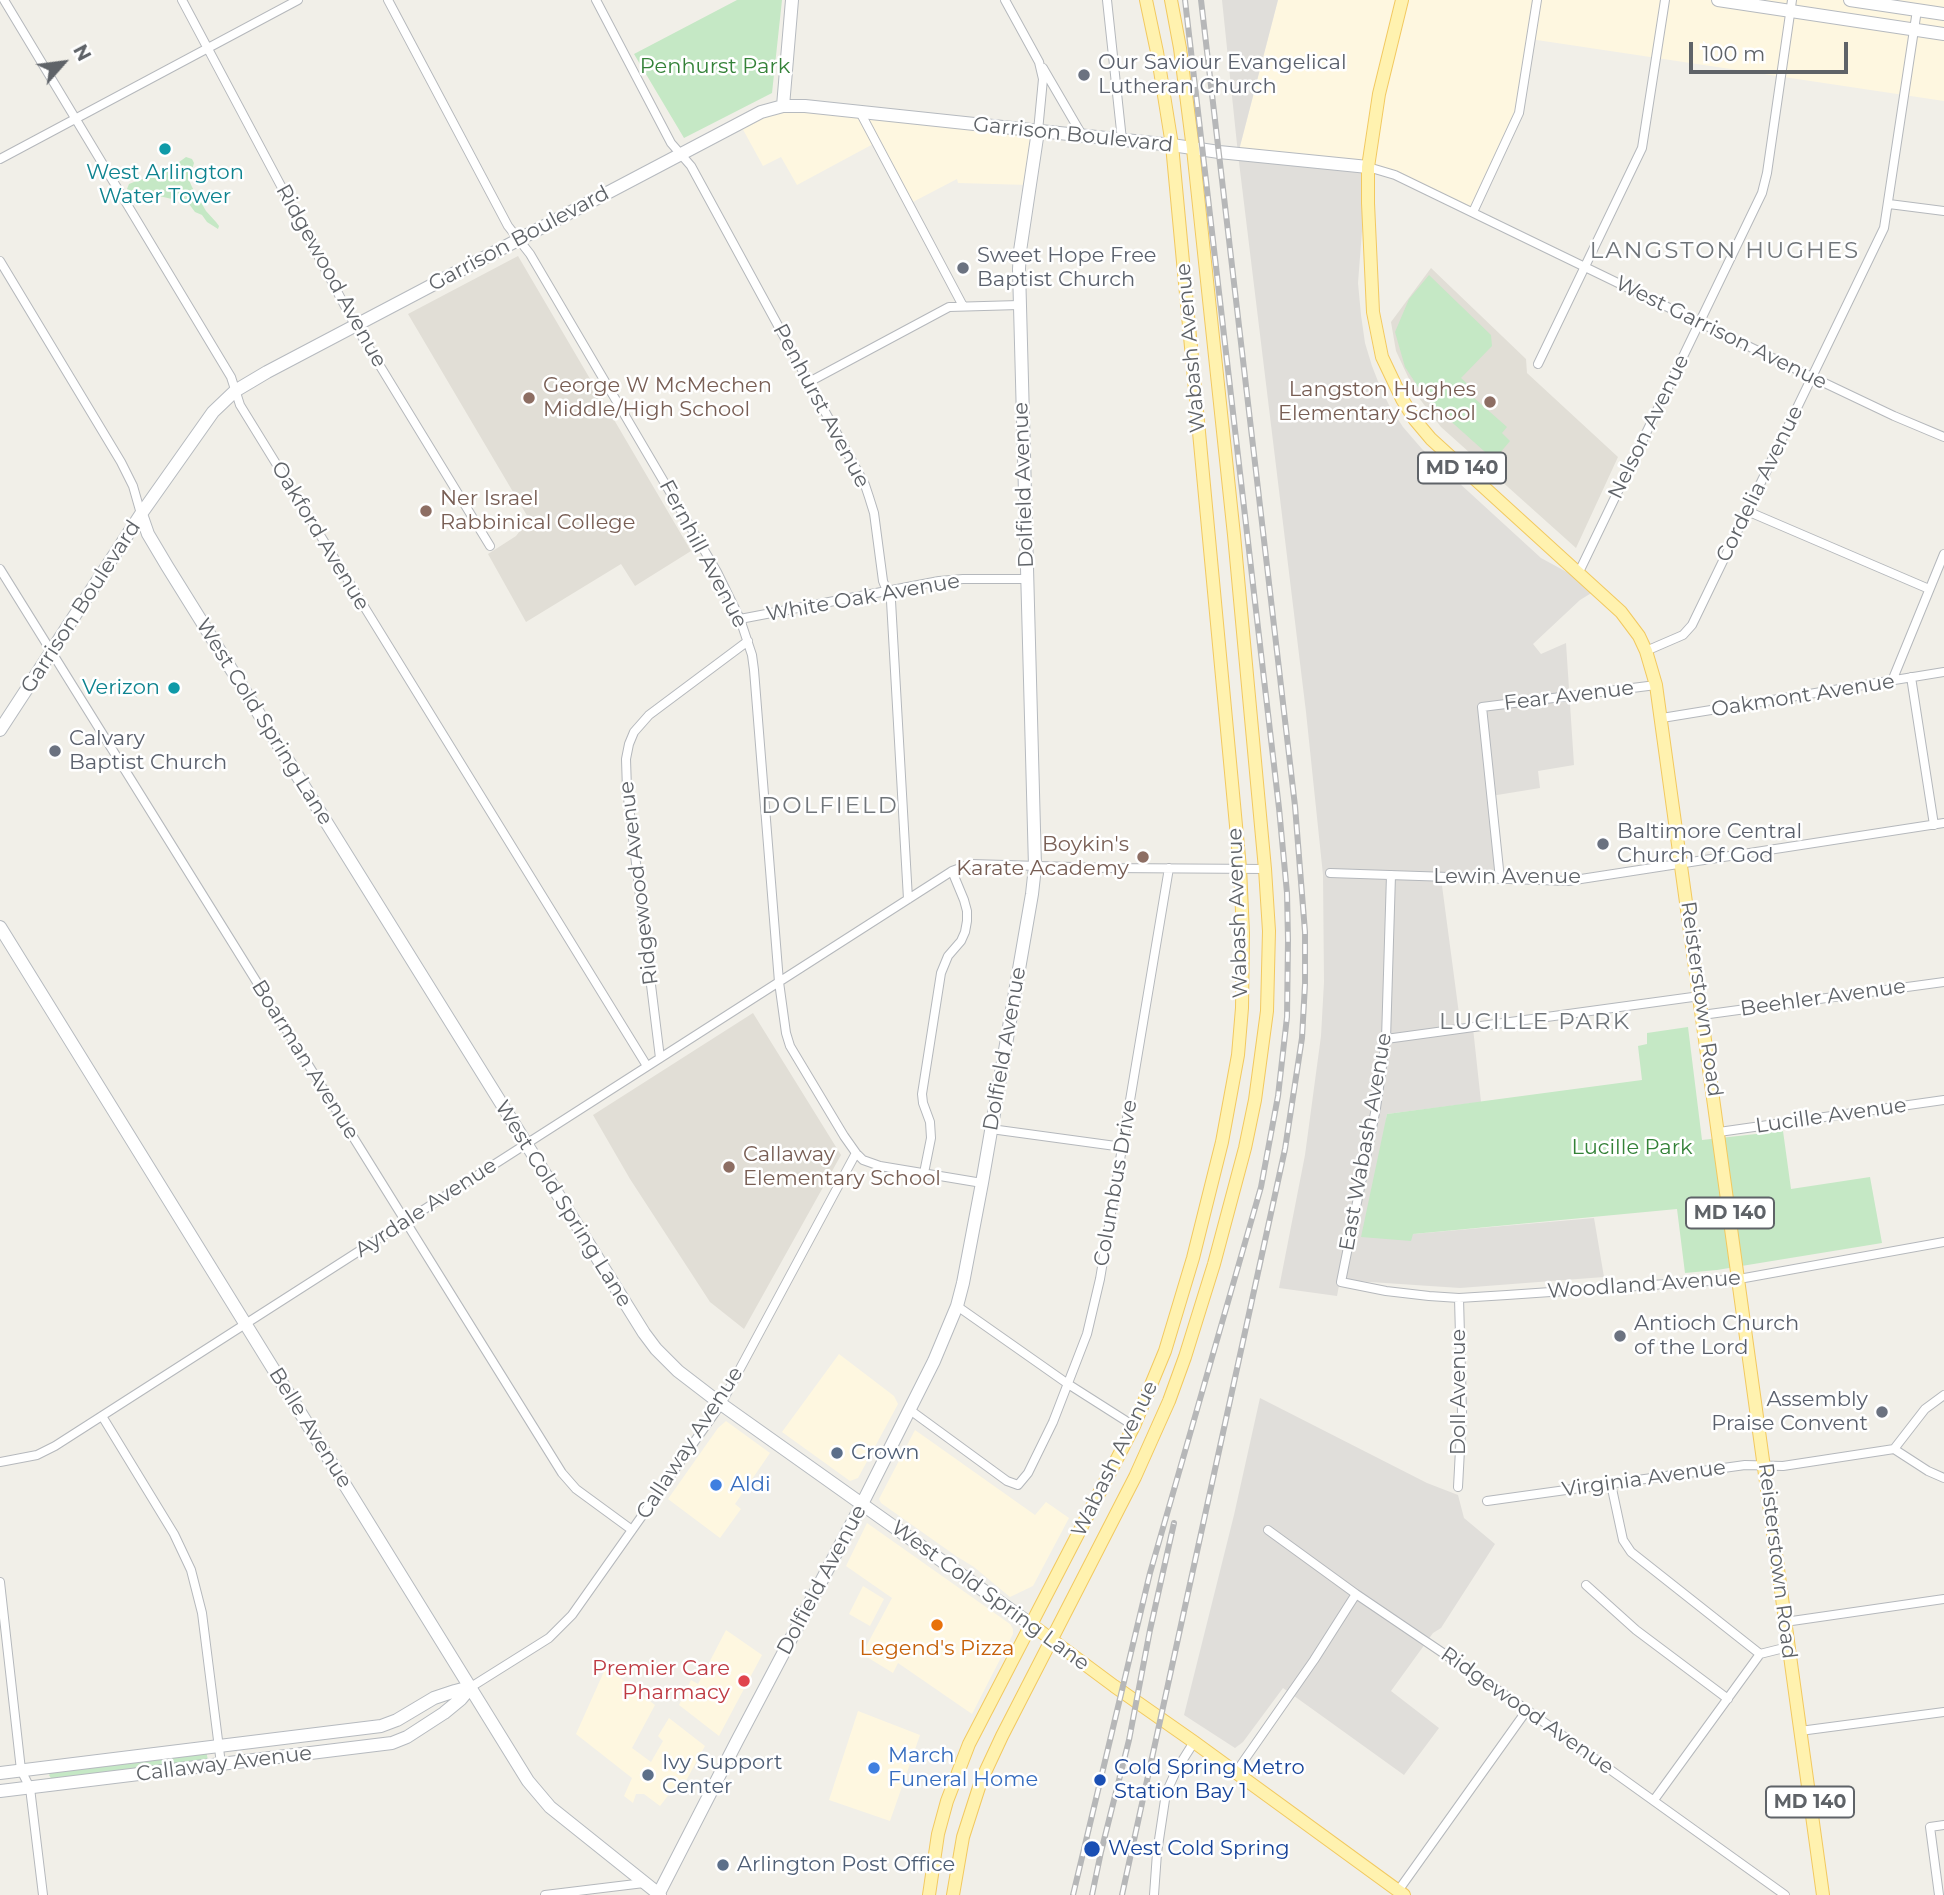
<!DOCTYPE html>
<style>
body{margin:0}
#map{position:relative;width:1944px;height:1895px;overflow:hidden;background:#f1efe8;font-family:Montserrat,sans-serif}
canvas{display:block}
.north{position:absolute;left:28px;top:28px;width:70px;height:70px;-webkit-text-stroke:5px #fff;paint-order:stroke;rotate:62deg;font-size:19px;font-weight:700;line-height:28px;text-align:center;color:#5f6368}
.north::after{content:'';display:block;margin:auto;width:24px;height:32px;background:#5f6368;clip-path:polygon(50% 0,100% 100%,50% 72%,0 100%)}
.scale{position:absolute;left:1689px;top:42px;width:159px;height:32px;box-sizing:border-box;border:4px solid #5f6368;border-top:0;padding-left:9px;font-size:21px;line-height:24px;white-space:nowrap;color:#5f6368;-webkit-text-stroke:5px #fff;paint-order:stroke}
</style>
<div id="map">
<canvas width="1944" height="1895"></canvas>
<div class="north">N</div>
<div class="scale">100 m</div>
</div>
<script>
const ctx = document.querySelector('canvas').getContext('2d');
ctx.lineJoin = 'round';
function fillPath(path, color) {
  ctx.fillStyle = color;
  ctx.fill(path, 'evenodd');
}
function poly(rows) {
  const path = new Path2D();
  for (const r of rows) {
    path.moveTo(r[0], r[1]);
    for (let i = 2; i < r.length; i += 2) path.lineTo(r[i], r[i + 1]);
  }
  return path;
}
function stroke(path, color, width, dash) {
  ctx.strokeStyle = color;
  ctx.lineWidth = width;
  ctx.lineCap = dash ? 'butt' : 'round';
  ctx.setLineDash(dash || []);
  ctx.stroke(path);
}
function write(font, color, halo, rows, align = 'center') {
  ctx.font = font + ' Montserrat,sans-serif';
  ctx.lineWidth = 5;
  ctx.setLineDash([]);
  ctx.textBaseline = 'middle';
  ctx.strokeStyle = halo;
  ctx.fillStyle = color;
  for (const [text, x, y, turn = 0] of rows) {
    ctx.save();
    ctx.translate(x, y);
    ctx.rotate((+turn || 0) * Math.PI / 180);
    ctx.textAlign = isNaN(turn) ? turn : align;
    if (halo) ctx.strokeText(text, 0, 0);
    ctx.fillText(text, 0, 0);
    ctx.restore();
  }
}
fillPath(poly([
 [1278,0,1944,0,1944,101,1530,39,1516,116,1470,212,1385,173,1238,154],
 [783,106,1039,132,1029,185,958,183,957,179,909,204,875,143,797,185,781,157,763,166,740,124],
 [839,1354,894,1396,898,1404,858,1478,850,1481,782,1432],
 [726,1421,770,1453,735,1504,741,1509,720,1538,668,1499,718,1428],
 [915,1430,1035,1515,1046,1502,1069,1518,1033,1586,1010,1597,974,1567,956,1556,881,1503,879,1499],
 [867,1523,1010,1624,1013,1629,1013,1634,972,1714,898,1663,893,1673,862,1654,892,1598,846,1566],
 [863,1586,884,1599,870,1626,849,1614],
 [726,1630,762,1655,719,1736,679,1705,691,1680,698,1684],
 [606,1667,655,1705,632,1748,651,1762,663,1741,658,1736,669,1718,705,1746,682,1788,677,1784,660,1806,644,1794,636,1794,633,1803,624,1796,632,1778,576,1734],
 [858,1711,920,1735,890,1821,829,1800]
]), '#fef7e0');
fillPath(poly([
 [1222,0,1278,0,1238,154,1367,166,1358,283,1361,315,1365,343,1372,366,1381,389,1390,407,1403,427,1422,449,1541,558,1598,589,1580,600,1533,644,1541,654,1566,643,1574,765,1538,771,1540,788,1491,796,1500,879,1441,878,1461,1029,1473,1028,1481,1102,1387,1114,1385,1128,1413,1234,1594,1218,1604,1277,1460,1288,1340,1280,1337,1296,1279,1288,1305,1155,1321,1036,1324,982,1323,875,1306,712,1238,154],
 [1260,1398,1427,1483,1458,1495,1464,1518,1495,1544,1441,1628,1433,1633,1391,1691,1439,1728,1404,1775,1283,1688,1243,1742,1235,1748,1184,1715,1234,1515]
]), '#e0deda');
fillPath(poly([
 [518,256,691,551,635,586,621,564,526,622,488,554,516,536,529,519,408,314],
 [1431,268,1526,359,1527,373,1618,457,1576,548,1441,427,1416,394,1396,351,1391,322],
 [753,1013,841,1155,744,1329,710,1302,630,1179,593,1115]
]), '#e1ded6');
fillPath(poly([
 [737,0,782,0,772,93,684,138,634,54],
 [186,157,192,159,194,163,189,180,192,187,206,211,216,222,219,226,218,229,207,222,202,215,195,212,186,200,182,198,176,200,155,195,130,194,127,189,129,184,139,180,164,173],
 [1429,275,1491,335,1492,346,1461,378,1476,392,1473,397,1507,427,1502,433,1510,441,1494,460,1426,399,1405,367,1395,332,1409,299],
 [1688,1027,1702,1140,1783,1131,1791,1189,1870,1177,1882,1243,1717,1270,1685,1273,1677,1209,1413,1234,1411,1241,1361,1237,1387,1114,1642,1080,1638,1046,1647,1044,1647,1033],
 [206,1751,208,1760,52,1780,49,1775,52,1771]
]), '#c5e8c5');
const street = poly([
 [4,0,231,377,240,405,647,1066],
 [182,0,355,325,490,546],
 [388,0,508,226,530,254,717,572,740,619,752,655,754,670,779,982,786,1033,790,1046,844,1136,856,1153,863,1160,880,1166,982,1183],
 [596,0,671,143,691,166,865,485,869,497,874,513,883,581,891,601,908,899],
 [1005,0,1039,62,1043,79,1038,131],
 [1107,0,1122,140],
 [1043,68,1082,135],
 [860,112,963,306],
 [0,159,298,0],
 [1368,167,1395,175,1812,377,1894,416,1944,437],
 [1889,204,1944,211],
 [1473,212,1519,113,1537,0],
 [0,261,121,462,133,486,141,514],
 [1538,364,1642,148,1665,0],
 [809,382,949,307,1019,305],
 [1747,511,1929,589],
 [0,569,562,1473,576,1489,632,1530],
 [1579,572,1762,193,1767,173,1792,0],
 [740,619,939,581,963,579,1027,579],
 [1646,651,1683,635,1692,625,1884,228,1917,10],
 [1911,677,1934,825],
 [1892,681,1944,554],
 [1662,718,1944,672],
 [1330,873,1568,881,1944,823],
 [1391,875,1386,1039,1376,1108,1341,1282,1386,1291,1429,1296,1459,1298,1507,1295,1739,1279,1944,1242],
 [1500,879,1482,707,1656,685],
 [1702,1015,1944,982],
 [1386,1039,1700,996],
 [660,1058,627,790,626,759,629,744,634,732,649,715,748,641],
 [991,1129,1123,1147],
 [1719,1132,1944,1100],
 [924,1173,931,1138,930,1122,923,1103,922,1094,941,973,948,956,961,941,965,932,967,921,967,911,964,900,952,871],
 [957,1306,1068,1384,1134,1426],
 [910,1410,1007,1481,1018,1485,1028,1473,1053,1422,1087,1334,1100,1279,1169,868],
 [102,1416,174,1534,191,1570,202,1613,221,1764],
 [1894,1449,1928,1471,1944,1478],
 [0,1462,37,1455,55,1446,952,871,971,864,1107,868,1265,869],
 [1611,1484,1623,1540,1631,1552,1760,1654],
 [1458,1487,1462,1412,1459,1298],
 [1487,1501,1745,1465,1783,1466,1894,1449,1925,1409,1944,1395],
 [1268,1530,1356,1594,1527,1710,1785,1895],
 [0,1582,21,1770,30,1788,43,1895],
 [1586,1585,1636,1630,1728,1699],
 [1785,1622,1944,1599],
 [471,1687,549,1638,572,1615,721,1404,856,1153],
 [1800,1731,1944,1712],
 [1236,1772,1314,1660,1356,1594],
 [1654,1800,1760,1654,1788,1647],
 [1398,1891,1527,1710],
 [545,1895,644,1883],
 [1154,1895,1157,1853,1166,1793,1177,1769,1194,1742],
 [1939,1895,1930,1827,1944,1825]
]);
const secondary = poly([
 [1718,0,1944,34],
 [1850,0,1944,14],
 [783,106,792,0],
 [141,514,148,534,167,566,644,1333,656,1349,678,1371,721,1404,1032,1625],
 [0,730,141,514,213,412,235,391,267,372,761,112,783,106,805,106,1172,145,1219,152,1368,167],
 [0,927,528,1781,550,1807,660,1895],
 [0,1773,381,1726,397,1720,434,1698,455,1691,470,1687],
 [0,1791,392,1743,407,1737,444,1713,461,1699,471,1687],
 [658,1895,737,1741,862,1504,934,1361,957,1306,963,1283,982,1183,1032,894,1035,867,1019,269,1020,251,1038,131]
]);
const primary = poly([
 [1402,0,1379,94,1368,167,1368,203,1373,312,1382,357,1402,399,1415,420,1431,439,1621,612,1639,636,1646,651,1656,685,1823,1895],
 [1032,1625,1114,1686,1194,1742,1404,1895],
 [929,1895,938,1834,947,1801,969,1744,1134,1426,1165,1351,1193,1258,1222,1142,1238,1055,1242,1008,1243,933,1240,868,1172,145,1157,52,1146,0],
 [953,1895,963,1837,981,1781,1002,1736,1135,1477,1169,1401,1185,1357,1214,1264,1245,1148,1255,1100,1267,1011,1269,931,1265,869,1234,535,1193,149,1180,48,1171,0]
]);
stroke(street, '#b5b8bc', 10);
stroke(secondary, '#b6babf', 14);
stroke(primary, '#f2c960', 14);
stroke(street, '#fff', 8);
stroke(secondary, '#fff', 12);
stroke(primary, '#fff2af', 12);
const rail = poly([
 [1073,1895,1150,1573,1261,1187,1278,1096,1287,1017,1288,940,1287,893,1279,808,1185,0],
 [1092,1895,1101,1852,1129,1740,1150,1630,1174,1523],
 [1122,1895,1285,1149,1302,1038,1305,984,1305,932,1295,806,1201,0]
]);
stroke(rail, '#b6b7b8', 6);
stroke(rail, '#fff', 3.5, [10]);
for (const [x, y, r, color] of [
 [1084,75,7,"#6b7280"],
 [165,149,7,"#0f9aa8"],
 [963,268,7,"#6b7280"],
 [529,398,7,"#8d6e63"],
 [1490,402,7,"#8d6e63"],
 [426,511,7,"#8d6e63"],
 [174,688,7,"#0f9aa8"],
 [55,751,7,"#6b7280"],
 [1603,844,7,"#6b7280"],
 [1143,857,7,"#8d6e63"],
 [729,1167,7,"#8d6e63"],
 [1620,1336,7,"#6b7280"],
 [1882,1412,7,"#6b7280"],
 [837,1453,7,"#5c6f8a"],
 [716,1485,7,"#3f7fe0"],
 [937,1625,7,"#e8710a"],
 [744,1681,7,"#e0444e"],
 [874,1768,7,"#3f7fe0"],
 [648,1775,7,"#5c6f8a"],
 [1100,1780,7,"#1a4fb4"],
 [1092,1849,9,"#1a4fb4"],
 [723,1865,7,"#5c6f8a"]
]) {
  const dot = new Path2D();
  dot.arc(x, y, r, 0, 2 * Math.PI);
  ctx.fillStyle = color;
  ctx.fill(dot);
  stroke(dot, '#fff', 2.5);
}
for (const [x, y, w] of [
 [1462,468,88],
 [1730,1213,88],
 [1810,1802,88]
]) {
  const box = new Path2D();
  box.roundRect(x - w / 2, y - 15.5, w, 31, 5);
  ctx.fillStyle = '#fff';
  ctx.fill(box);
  stroke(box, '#5f6368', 2);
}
write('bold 19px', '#5f6368', null, [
 ["MD 140",1462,468],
 ["MD 140",1730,1213],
 ["MD 140",1810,1802]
]);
write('21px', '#5b616d', '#fff', [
 ["Our Saviour Evangelical",1098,63],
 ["Lutheran Church",1098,87],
 ["Sweet Hope Free",977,256],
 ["Baptist Church",977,280],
 ["Calvary",69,739],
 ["Baptist Church",69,763],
 ["Baltimore Central",1617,832],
 ["Church Of God",1617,856],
 ["Antioch Church",1634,1324],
 ["of the Lord",1634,1348],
 ["Assembly",1868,1400,"right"],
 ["Praise Convent",1868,1424,"right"]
], 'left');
write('21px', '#348238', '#fff', [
 ["Penhurst Park",715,67],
 ["Lucille Park",1632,1148]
]);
write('21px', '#5f6368', '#fff', [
 ["Garrison Boulevard",1073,135,6],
 ["Garrison Boulevard",519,239,-28],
 ["Ridgewood Avenue",331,276,61],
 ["West Garrison Avenue",1721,333,26],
 ["Wabash Avenue",1191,348,-95],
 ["Penhurst Avenue",821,406,62],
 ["Nelson Avenue",1649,427,-64],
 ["Cordelia Avenue",1760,484,-64],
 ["Dolfield Avenue",1024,485,-92],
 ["Oakford Avenue",320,536,59],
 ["Fernhill Avenue",703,554,62],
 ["White Oak Avenue",863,598,-10],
 ["Garrison Boulevard",81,607,-57],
 ["Fear Avenue",1569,696,-7],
 ["Oakmont Avenue",1803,696,-9],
 ["West Cold Spring Lane",264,722,58],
 ["Lewin Avenue",1507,877],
 ["Ridgewood Avenue",639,883,-97],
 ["Wabash Avenue",1238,913,-92],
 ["Beehler Avenue",1823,998,-8],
 ["Reisterstown Road",1701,999,82],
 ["Dolfield Avenue",1005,1049,-80],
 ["Boarman Avenue",305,1060,58],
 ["Lucille Avenue",1831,1116,-8],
 ["East Wabash Avenue",1366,1142,-80],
 ["Columbus Drive",1116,1183,-80],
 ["West Cold Spring Lane",563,1204,58],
 ["Ayrdale Avenue",426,1208,-33],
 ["Woodland Avenue",1644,1285,-4],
 ["Doll Avenue",1459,1392,-90],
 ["Belle Avenue",310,1428,58],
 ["Callaway Avenue",690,1443,-57],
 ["Wabash Avenue",1115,1459,-64],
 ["Virginia Avenue",1644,1479,-8],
 ["Reisterstown Road",1777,1561,83],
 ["Dolfield Avenue",822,1580,-62],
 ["West Cold Spring Lane",990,1596,36],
 ["Ridgewood Avenue",1527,1711,35],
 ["Callaway Avenue",224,1764,-7]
]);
write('21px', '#0d838f', '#fff', [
 ["West Arlington",165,173],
 ["Water Tower",165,197],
 ["Verizon",160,688,"right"]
]);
write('21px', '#785e54', '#fff', [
 ["George W McMechen",543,386],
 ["Middle/High School",543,410],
 ["Langston Hughes",1476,390,"right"],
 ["Elementary School",1476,414,"right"],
 ["Ner Israel",440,499],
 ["Rabbinical College",440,523],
 ["Boykin's",1129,845,"right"],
 ["Karate Academy",1129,869,"right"],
 ["Callaway",743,1155],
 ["Elementary School",743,1179]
], 'left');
write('21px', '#4e5e75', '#fff', [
 ["Crown",851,1453],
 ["Ivy Support",662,1763],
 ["Center",662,1787],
 ["Arlington Post Office",737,1865]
], 'left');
write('21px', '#366cbe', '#fff', [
 ["Aldi",730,1485],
 ["March",888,1756],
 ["Funeral Home",888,1780]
], 'left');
write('21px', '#c56008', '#fff', [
 ["Legend's Pizza",937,1649]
]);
write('21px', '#be3a42', '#fff', [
 ["Premier Care",730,1669],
 ["Pharmacy",730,1693]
], 'right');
write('21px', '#164399', '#fff', [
 ["Cold Spring Metro",1114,1768],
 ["Station Bay 1",1114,1792],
 ["West Cold Spring",1108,1849]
], 'left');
ctx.letterSpacing = '2px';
write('23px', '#70757a', '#fff', [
 ["LANGSTON HUGHES",1725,251],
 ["DOLFIELD",830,806],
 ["LUCILLE PARK",1535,1022]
]);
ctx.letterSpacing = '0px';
</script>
